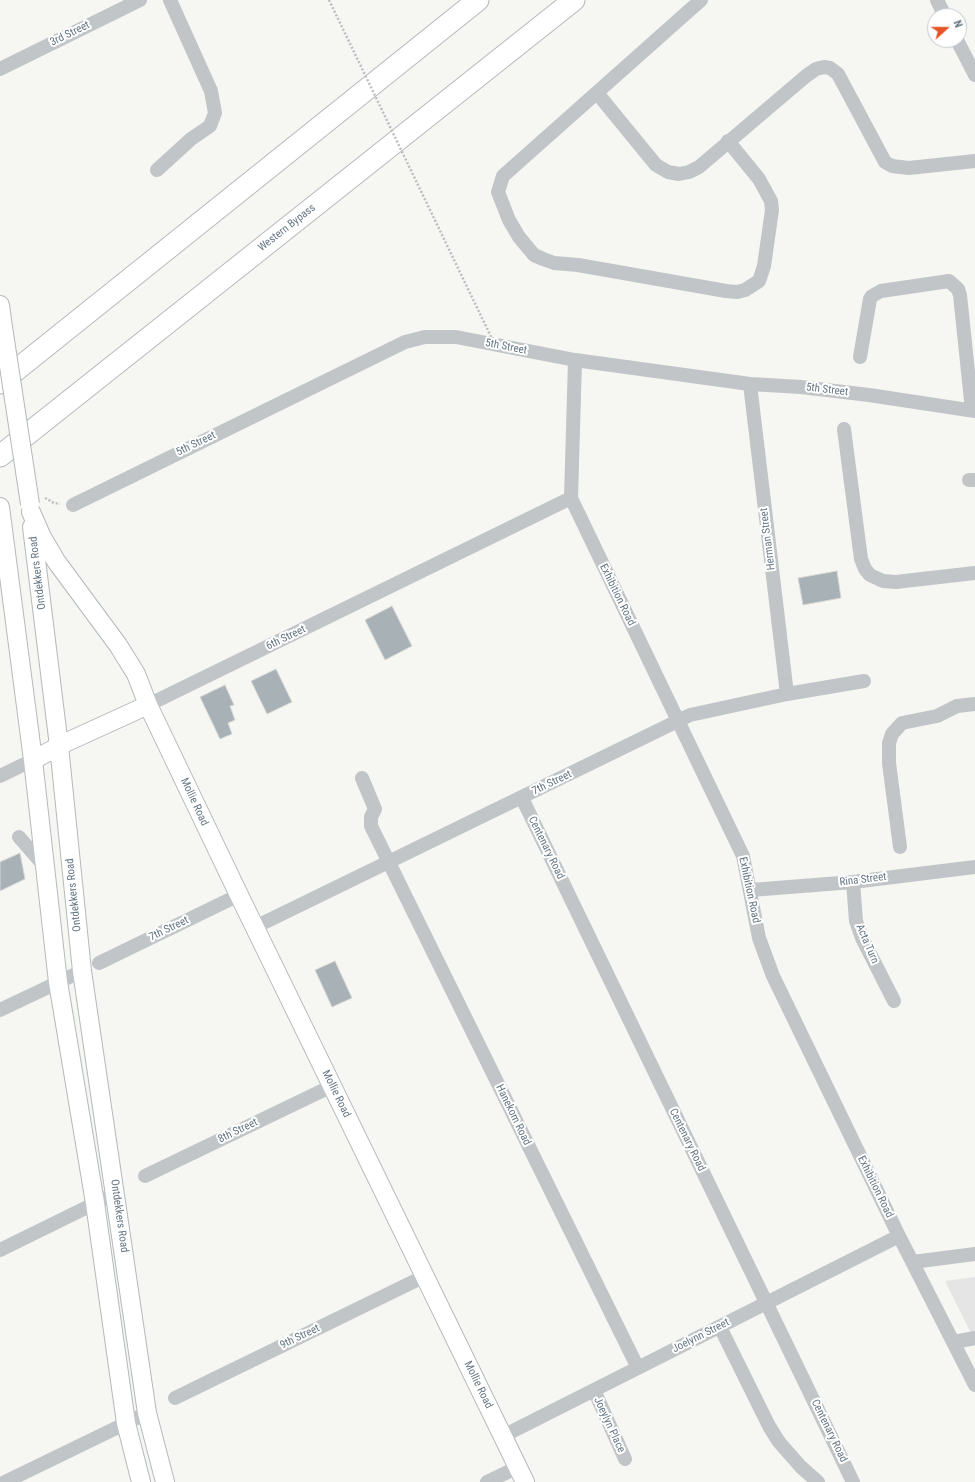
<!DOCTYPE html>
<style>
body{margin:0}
#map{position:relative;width:975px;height:1482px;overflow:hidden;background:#f6f6f3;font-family:"Roboto Condensed",sans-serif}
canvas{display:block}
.north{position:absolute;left:927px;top:8px;width:40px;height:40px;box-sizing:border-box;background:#fff;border:1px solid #c1c8ce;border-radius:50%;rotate:69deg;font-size:11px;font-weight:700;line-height:16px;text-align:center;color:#657684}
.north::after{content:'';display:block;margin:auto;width:14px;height:18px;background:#e45225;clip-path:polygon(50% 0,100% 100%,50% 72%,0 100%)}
</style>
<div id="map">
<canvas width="975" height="1482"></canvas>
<div class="north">N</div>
</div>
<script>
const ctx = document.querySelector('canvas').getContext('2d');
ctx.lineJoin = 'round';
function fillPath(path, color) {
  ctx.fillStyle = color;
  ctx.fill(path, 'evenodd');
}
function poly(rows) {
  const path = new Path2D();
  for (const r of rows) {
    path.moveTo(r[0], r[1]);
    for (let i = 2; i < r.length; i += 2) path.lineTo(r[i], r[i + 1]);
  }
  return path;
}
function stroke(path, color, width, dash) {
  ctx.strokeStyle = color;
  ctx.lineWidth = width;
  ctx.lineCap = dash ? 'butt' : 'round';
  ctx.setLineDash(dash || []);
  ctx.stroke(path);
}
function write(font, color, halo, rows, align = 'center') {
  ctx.font = font + ' "Roboto Condensed",sans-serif';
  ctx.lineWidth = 4;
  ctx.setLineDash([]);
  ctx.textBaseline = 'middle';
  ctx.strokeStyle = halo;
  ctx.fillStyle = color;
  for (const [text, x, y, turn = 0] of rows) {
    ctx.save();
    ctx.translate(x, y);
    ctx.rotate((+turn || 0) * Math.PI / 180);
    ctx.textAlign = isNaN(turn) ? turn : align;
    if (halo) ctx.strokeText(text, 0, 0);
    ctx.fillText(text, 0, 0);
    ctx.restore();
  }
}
fillPath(poly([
 [975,1277,975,1341,945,1281]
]), '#e4e5e4');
const building = poly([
 [837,571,841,598,803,605,798,578,837,571],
 [392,606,412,646,385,660,365,620,392,606],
 [276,669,292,702,267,714,251,681,276,669],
 [225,685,234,705,230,706,235,720,228,723,232,734,220,739,200,697,225,685],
 [20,853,25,879,0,891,0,862,20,853],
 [335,961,352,998,332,1007,315,970,335,961]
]);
fillPath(building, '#a8b1b6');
stroke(building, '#d8d8d5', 1);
const major = poly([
 [0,305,3,327],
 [0,507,33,760,58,982,95,1203,126,1423,141,1482],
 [31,512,42,537,56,561,118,645,136,674,148,705,239,895,525,1482],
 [32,527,59,746,82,971,147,1413,165,1482],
 [33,760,67,742,148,705]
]);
const highway = poly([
 [0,383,478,0],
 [0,456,574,0]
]);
stroke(major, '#b4b9bc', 20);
stroke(highway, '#b6b9bc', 23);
stroke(poly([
 [45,498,54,503,60,504]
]), '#bbbdc0', 2.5, [2, 2]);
stroke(poly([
 [701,0,503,176,498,192,509,220,519,237,534,255,543,259,554,263,578,265,726,291,737,292,745,290,759,281,764,266,772,210,771,201,759,179,728,141],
 [937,0,945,16],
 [957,40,975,75],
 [0,69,140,0],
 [597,93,656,165,668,172,679,174,689,172,699,167,806,76,816,69,824,67,830,68,838,74,885,162,892,166,909,168,975,161],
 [157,170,191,139,210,126,215,113,211,91,170,0],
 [860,357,870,299,872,296,881,291,949,281,958,289,960,295,972,410],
 [575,360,571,498,743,856,759,938,773,976,899,1236,975,1385],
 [750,384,787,694],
 [844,429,861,559,865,569,870,575,883,581,896,582,975,573],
 [969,480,975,480],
 [73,505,405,342,425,337,456,337,575,360,750,384,801,387,869,395,975,411],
 [148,705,571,498],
 [0,776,33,760],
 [362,778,375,809,371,817,371,826,638,1368],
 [522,798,853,1482],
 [19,837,46,868],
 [900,847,889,763,889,743,892,734,902,723,937,716,957,706,975,704],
 [853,882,856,921,862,938,894,1001],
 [751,890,853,882,975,867],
 [255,927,690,715,787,694,864,681],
 [99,963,239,895],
 [0,1010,82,971],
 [145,1176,332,1086],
 [0,1250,116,1193],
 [913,1262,975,1254],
 [720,1327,769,1426,779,1442,801,1467,818,1482],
 [954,1342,975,1338],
 [594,1390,625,1459],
 [175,1398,425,1276],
 [503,1436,899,1236],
 [5,1482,147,1413],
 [487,1482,518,1467]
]), '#c1c5c8', 14);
stroke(major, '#fff', 18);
stroke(highway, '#fff', 21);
const majorBridge = poly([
 [3,327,30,504]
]);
stroke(majorBridge, '#b4b9bc', 20, []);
stroke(poly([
 [329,0,495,345]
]), '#bbbdc0', 2.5, [2, 2]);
stroke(majorBridge, '#fff', 18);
write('11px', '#657684', '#fff', [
 ["3rd Street",70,34,-26],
 ["Western Bypass",287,228,-38],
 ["5th Street",506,347,11],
 ["5th Street",827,390,7],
 ["5th Street",196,444,-26],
 ["Herman Street",768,539,-97],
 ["Ontdekkers Road",38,573,-97],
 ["Exhibition Road",617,595,64],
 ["6th Street",286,638,-26],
 ["7th Street",552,783,-26],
 ["Mollie Road",194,802,65],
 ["Centenary Road",546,848,64],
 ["Rina Street",863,880,-7],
 ["Exhibition Road",749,890,78],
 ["Ontdekkers Road",74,895,-96],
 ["7th Street",169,929,-26],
 ["Acta Turn",867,944,67],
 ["Mollie Road",336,1094,64],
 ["Hanekom Road",513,1115,64],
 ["8th Street",238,1131,-26],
 ["Centenary Road",687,1140,64],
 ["Exhibition Road",875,1187,64],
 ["Ontdekkers Road",119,1216,82],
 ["Joelynn Street",701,1336,-27],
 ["9th Street",300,1337,-26],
 ["Mollie Road",478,1385,64],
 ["Joeylyn Place",609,1425,65],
 ["Centenary Road",829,1431,64]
]);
</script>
